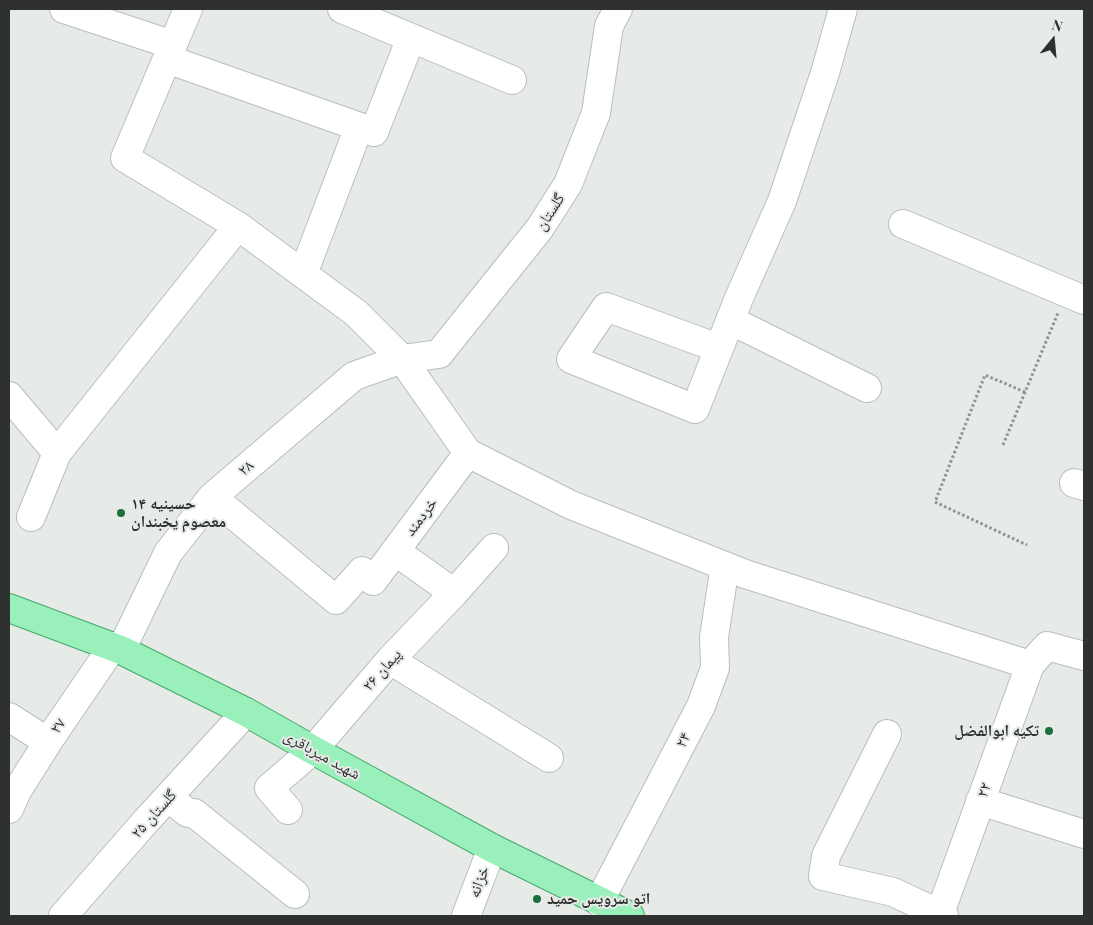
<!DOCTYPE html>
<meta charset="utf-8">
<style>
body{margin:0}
#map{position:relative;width:1093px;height:925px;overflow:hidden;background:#e7ebe8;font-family:"Playfair Display",serif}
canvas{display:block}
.frame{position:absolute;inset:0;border:10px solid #2f3030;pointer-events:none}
.north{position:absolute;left:1028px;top:15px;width:50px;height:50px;-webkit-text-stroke:4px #e7ebe8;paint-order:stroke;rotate:17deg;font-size:14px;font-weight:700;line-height:20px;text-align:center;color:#2f3030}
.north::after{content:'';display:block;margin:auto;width:18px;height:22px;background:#2f3030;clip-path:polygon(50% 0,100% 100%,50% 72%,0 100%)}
</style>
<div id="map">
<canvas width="1093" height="925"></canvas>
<div class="frame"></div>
<div class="north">N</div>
</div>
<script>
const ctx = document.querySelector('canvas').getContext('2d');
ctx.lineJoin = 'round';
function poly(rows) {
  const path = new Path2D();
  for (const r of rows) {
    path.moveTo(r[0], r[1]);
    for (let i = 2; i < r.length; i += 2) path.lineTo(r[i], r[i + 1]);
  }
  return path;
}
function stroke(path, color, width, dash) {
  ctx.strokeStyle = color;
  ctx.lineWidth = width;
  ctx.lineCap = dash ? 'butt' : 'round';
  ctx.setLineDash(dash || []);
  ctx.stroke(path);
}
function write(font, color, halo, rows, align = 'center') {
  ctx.font = font + ' "Playfair Display","Noto Naskh Arabic",serif';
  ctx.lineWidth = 4;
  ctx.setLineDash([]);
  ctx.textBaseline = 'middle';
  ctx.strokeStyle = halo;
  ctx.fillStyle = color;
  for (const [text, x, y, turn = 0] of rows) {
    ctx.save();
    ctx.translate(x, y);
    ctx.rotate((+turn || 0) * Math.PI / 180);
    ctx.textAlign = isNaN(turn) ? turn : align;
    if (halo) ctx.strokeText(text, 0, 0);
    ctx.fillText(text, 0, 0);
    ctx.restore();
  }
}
const minor = poly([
 [64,9,173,45],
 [188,9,125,158,238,226,356,313,402,359,468,453,571,505,745,574,1030,665],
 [342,9,512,80],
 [167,59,374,132,411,38],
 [903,224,1084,300],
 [303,274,359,127],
 [730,320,867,388],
 [718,348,606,307,571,359,695,409,739,298,782,201,825,73,843,9],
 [9,396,57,453],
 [1074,483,1084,486],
 [212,497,336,600,362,571,373,581,468,453],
 [31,517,57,453,238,226],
 [395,551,454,593],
 [121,650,168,553,212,497,354,376,402,359,439,354,540,228,568,184,596,113,609,26,618,9],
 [390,660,549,758],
 [9,717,48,742],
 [887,734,826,856,823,876,893,892,944,916],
 [168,797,188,813,194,813,295,894],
 [980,801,1084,834],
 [9,809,17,791,51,737,113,646],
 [288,810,269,788,313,750,390,660,454,593,494,548],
 [599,902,701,706,715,668,714,637,725,566],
 [63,916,146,821,246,712],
 [466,916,492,848],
 [939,916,1030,665,1047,646,1084,656]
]);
const major = poly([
 [9,608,121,650,246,712,313,750,492,848,630,916]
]);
stroke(minor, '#babdbb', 30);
stroke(major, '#48a66c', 30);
stroke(poly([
 [1025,392,985,375,935,502,1027,545],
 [1003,445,1058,313]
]), '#8f9290', 3, [2.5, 2.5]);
stroke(minor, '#fff', 28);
stroke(major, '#99f0ba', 28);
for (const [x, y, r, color] of [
 [121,513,5,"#1d6d3d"],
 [1049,731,5,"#1d6d3d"],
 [537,899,5,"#1d6d3d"]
]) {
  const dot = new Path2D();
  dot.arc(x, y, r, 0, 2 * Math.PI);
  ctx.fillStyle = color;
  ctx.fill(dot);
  stroke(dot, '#e7ebe8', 2);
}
write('16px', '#2f3030', '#e7ebe8', [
 ["گلستان",550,212,-57],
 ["۲۸",246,468,-41],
 ["خردمند",421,517,-53],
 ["پیمان ۲۶",382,670,-49],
 ["۲۷",58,726,-56],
 ["۲۴",683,740,-63],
 ["شهید میرباقری",322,755,29],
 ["۲۲",984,790,-70],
 ["گلستان ۲۵",154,814,-48],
 ["خزانه",479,882,-69]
]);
write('bold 16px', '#2f3030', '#e7ebe8', [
 ["حسینیه ۱۴",131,504],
 ["معصوم یخبندان",131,522],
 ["تکیه ابوالفضل",1039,731,"right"],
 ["اتو سرویس حمید",547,899]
], 'left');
</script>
